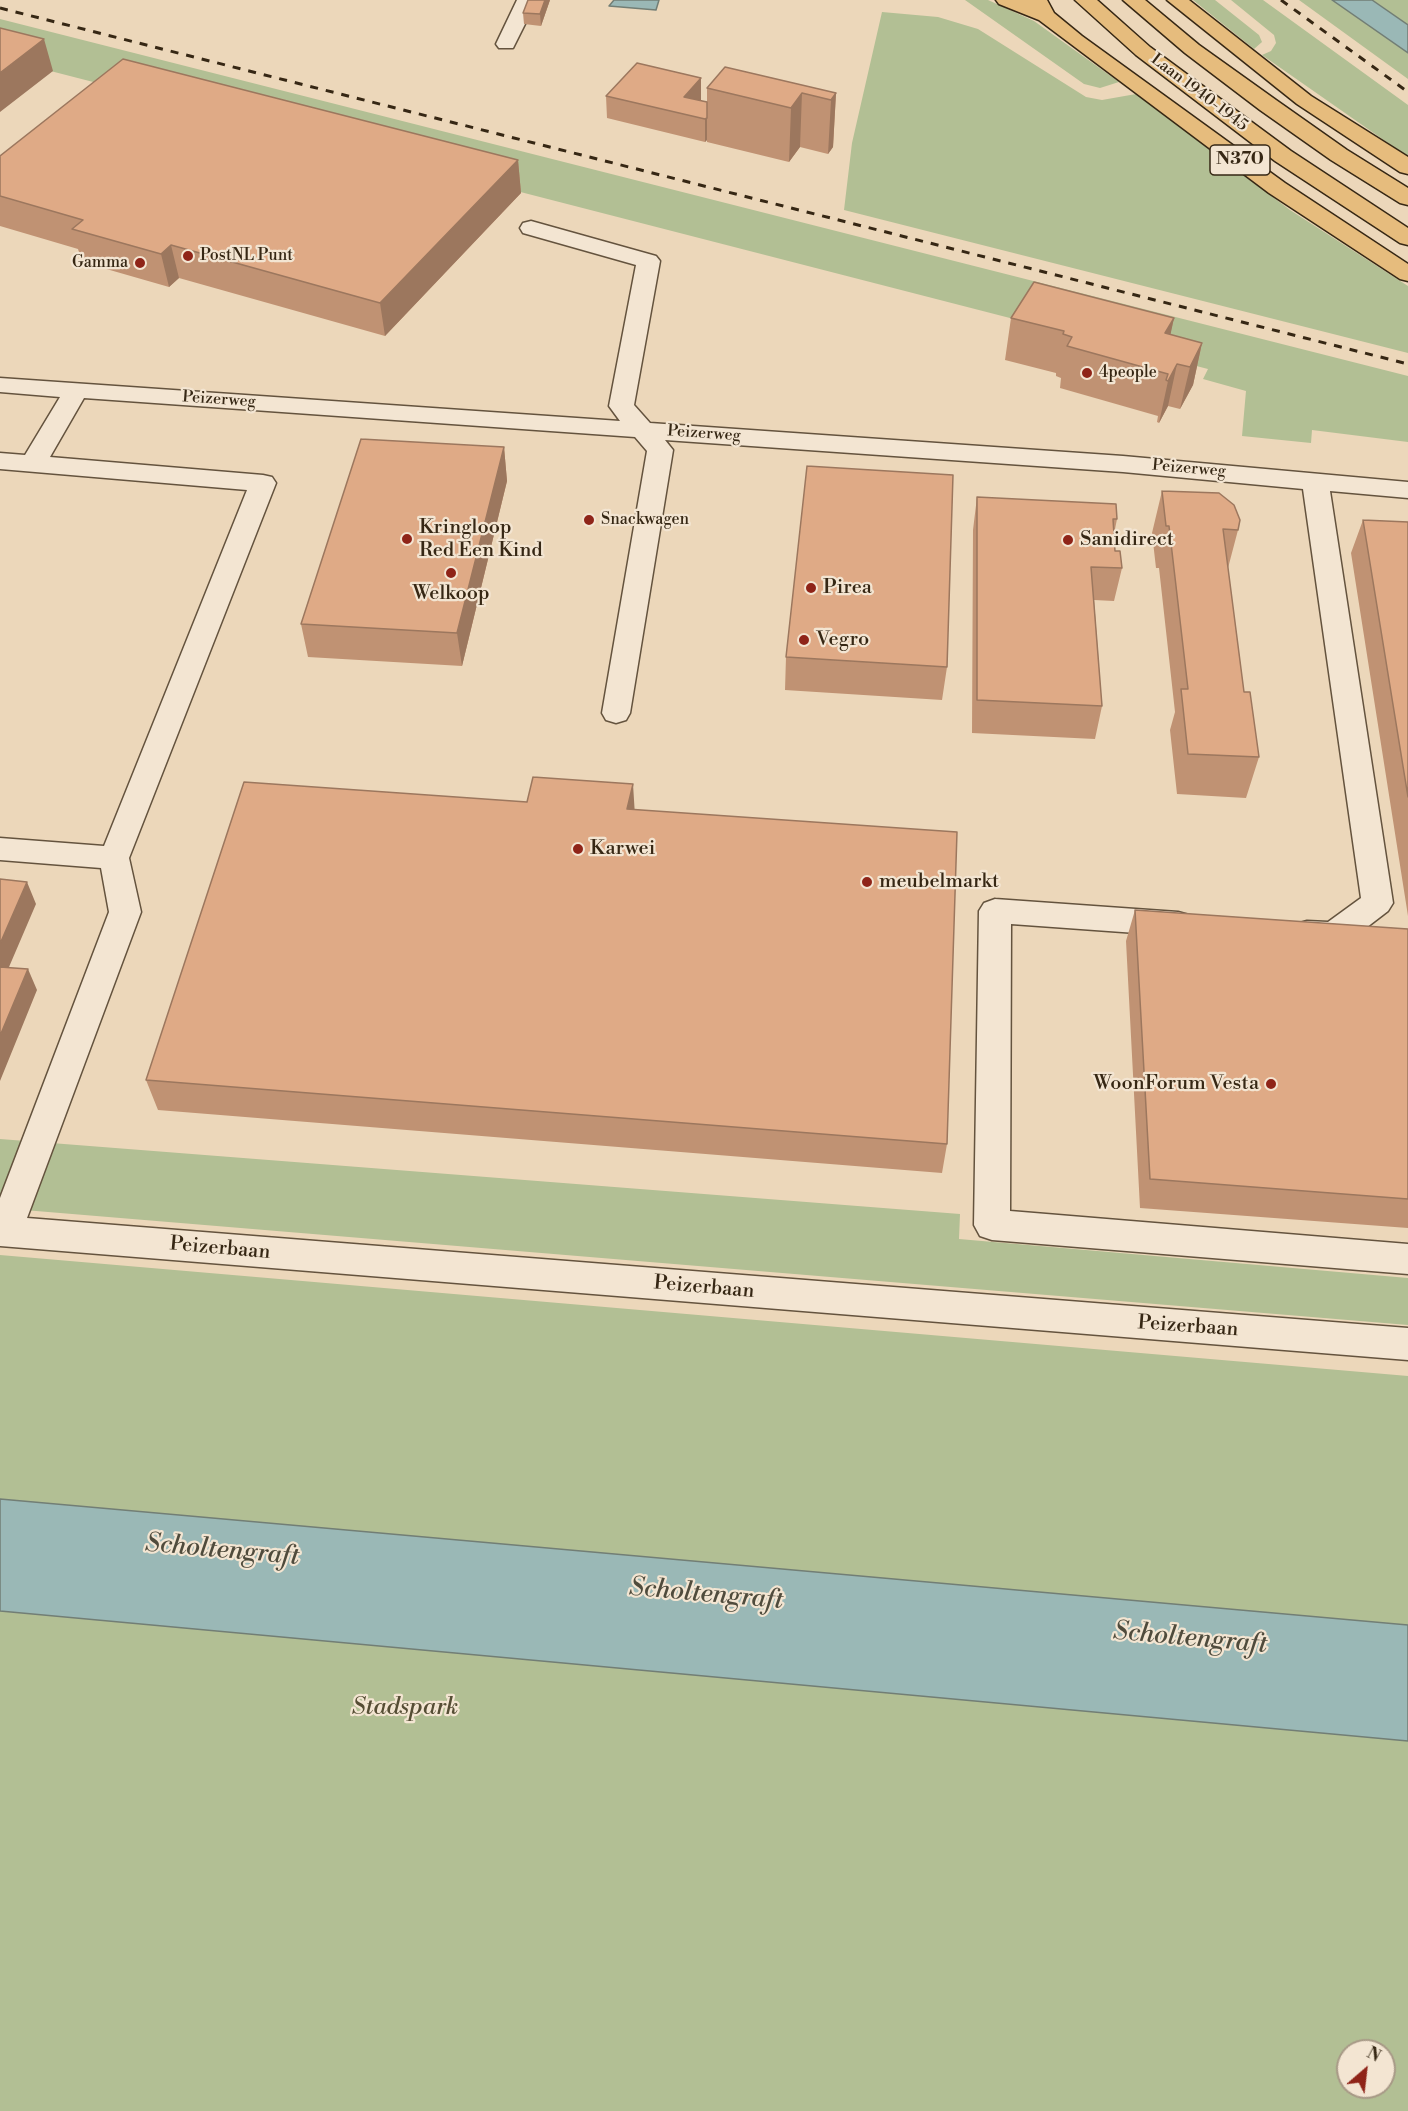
<!DOCTYPE html>
<style>
body{margin:0}
#map{position:relative;width:1408px;height:2111px;overflow:hidden;background:#ecd7ba;font-family:"Libre Bodoni",serif}
canvas{display:block}
.north{position:absolute;left:1336px;top:2039px;width:60px;height:60px;box-sizing:border-box;background:#f3e5d2;border:2px solid #a79986;border-radius:50%;rotate:28deg;font-size:16px;font-weight:700;line-height:24px;text-align:center;color:#362714}
.north::after{content:'';display:block;margin:auto;width:21px;height:27px;background:#8f2418;clip-path:polygon(50% 0,100% 100%,50% 72%,0 100%)}
</style>
<div id="map">
<canvas width="1408" height="2111"></canvas>
<div class="north">N</div>
</div>
<script>
const ctx = document.querySelector('canvas').getContext('2d');
ctx.lineJoin = 'round';
function fillPath(path, color) {
  ctx.fillStyle = color;
  ctx.fill(path, 'evenodd');
}
function poly(rows) {
  const path = new Path2D();
  for (const r of rows) {
    path.moveTo(r[0], r[1]);
    for (let i = 2; i < r.length; i += 2) path.lineTo(r[i], r[i + 1]);
  }
  return path;
}
function stroke(path, color, width, dash) {
  ctx.strokeStyle = color;
  ctx.lineWidth = width;
  ctx.lineCap = dash ? 'butt' : 'round';
  ctx.setLineDash(dash || []);
  ctx.stroke(path);
}
function write(font, color, halo, rows, align = 'center') {
  ctx.font = font + ' "Libre Bodoni",serif';
  ctx.lineWidth = 4.5;
  ctx.setLineDash([]);
  ctx.textBaseline = 'middle';
  ctx.strokeStyle = halo;
  ctx.fillStyle = color;
  for (const [text, x, y, turn = 0] of rows) {
    ctx.save();
    ctx.translate(x, y);
    ctx.rotate((+turn || 0) * Math.PI / 180);
    ctx.textAlign = isNaN(turn) ? turn : align;
    if (halo) ctx.strokeText(text, 0, 0);
    ctx.fillText(text, 0, 0);
    ctx.restore();
  }
}
fillPath(poly([
 [965,0,988,0,1034,21,1119,82,1100,88,1084,84],
 [1193,0,1215,0,1259,35,1262,42,1254,49],
 [1231,0,1263,0,1408,105,1408,157,1262,55,1271,51,1276,43,1274,35],
 [1299,0,1332,0,1408,53,1408,79],
 [1372,0,1408,0,1408,25,1377,3],
 [882,12,938,17,978,29,1086,97,1102,100,1136,94,1290,210,1408,286,1408,353,844,210,852,143],
 [0,19,1408,376,1408,442,1312,430,1311,443,1242,436,1246,391,1203,379,1208,369,0,58],
 [0,1139,960,1214,959,1239,1408,1278,1408,1325,0,1208],
 [0,1255,1408,1376,1408,2111,0,2111],
 [1348,2051,1384,2051,1384,2087,1348,2087]
]), '#b2bf94');
const water = poly([
 [614,0,659,0,656,10,609,6,614,0],
 [1332,0,1372,0,1408,25,1408,53,1332,0],
 [0,1499,1408,1625,1408,1741,0,1611,0,1499]
]);
fillPath(water, '#9ab8b6');
stroke(water, '#727e75', 1.5);
const minor = poly([
 [517,0,537,0,513,48,499,48,496,44,517,0],
 [531,221,656,256,660,261,634,405,650,423,1123,456,1408,482,1408,498,1330,491,1393,903,1388,911,1345,944,1334,947,1296,942,1291,933,1296,924,1307,921,1328,922,1361,898,1303,489,1123,472,665,440,673,450,630,713,626,720,616,723,606,720,602,713,647,451,635,437,84,398,50,457,263,475,272,477,276,483,129,858,141,912,27,1218,1408,1328,1408,1360,0,1246,0,1198,109,912,101,868,0,860,0,838,104,846,247,490,0,469,0,453,25,455,60,397,0,392,0,378,620,421,609,406,636,265,523,233,520,228,523,223,531,221],
 [995,899,1178,912,1189,915,1194,924,1189,933,1178,936,1011,924,1010,1211,1408,1244,1408,1274,992,1240,980,1236,974,1225,979,911,984,903,995,899]
]);
const highway = poly([
 [996,0,1047,0,1054,13,1082,36,1285,183,1408,264,1408,281,1400,279,1269,193,1039,20,999,4,996,0],
 [1075,0,1097,0,1150,47,1291,151,1408,228,1408,245,1400,243,1275,161,1136,55,1075,0],
 [1123,0,1145,0,1199,45,1276,100,1347,150,1408,188,1408,205,1400,203,1331,160,1260,110,1185,53,1123,0],
 [1167,0,1189,0,1311,96,1408,157,1408,174,1400,172,1297,104,1167,0]
]);
stroke(minor, '#64533e', 3);
stroke(highway, '#362714', 3);
fillPath(minor, '#f3e5d2');
fillPath(highway, '#e6bc7d');
stroke(poly([
 [1281,0,1408,92],
 [0,8,1408,364]
]), '#362714', 3, [8, 8]);
fillPath(poly([
 [550,0,541,26,524,24,523,13],
 [701,78,700,101,707,102,707,88,836,93,833,147,828,154,800,147,789,162,707,142,707,140,705,142,607,118,606,96],
 [0,156,518,160,521,193,385,336,179,278,169,287,82,262,78,249,0,226],
 [1011,318,1174,318,1170,335,1202,343,1193,385,1180,409,1168,406,1159,423,1157,422,1158,416,1060,388,1061,378,1056,376,1056,373,1005,360],
 [504,447,507,481,462,666,308,657,301,624],
 [1162,491,1238,530,1228,568,1244,692,1259,757,1246,798,1177,794,1170,730,1175,712,1159,568,1156,568,1152,533],
 [977,497,1117,519,1114,534,1115,551,1122,568,1114,601,1094,600,1102,706,1095,739,972,733,973,530],
 [1363,520,1408,522,1408,916,1351,553],
 [786,657,947,667,942,700,785,690],
 [635,810,947,1144,942,1173,158,1110,146,1080],
 [1135,910,1408,929,1408,1228,1140,1208,1126,941]
]), '#c09273');
fillPath(poly([
 [545,0,550,0,541,26,540,14],
 [44,39,53,71,0,112,0,73],
 [701,78,701,100,688,115,684,97],
 [802,93,800,147,789,162,791,108],
 [836,93,833,147,828,154,831,100],
 [707,118,707,140,705,142,705,119],
 [518,160,521,193,385,336,380,303],
 [171,245,179,278,169,287,161,254],
 [1174,318,1165,360,1165,333],
 [1202,343,1193,385,1180,409,1190,367],
 [1177,364,1168,406,1159,423,1168,381],
 [504,447,507,481,462,666,457,633],
 [633,784,635,816,627,809],
 [27,882,36,904,0,988,0,944],
 [28,969,37,990,0,1081,0,1036]
]), '#9c775e');
const building = poly([
 [528,0,545,0,540,14,523,13,528,0],
 [0,28,44,39,0,73,0,28],
 [123,59,518,160,380,303,171,245,161,254,72,229,83,220,0,196,0,156,123,59],
 [637,63,701,78,684,97,707,102,707,118,705,119,606,96,637,63],
 [725,67,836,93,831,100,802,93,791,108,707,88,725,67],
 [1034,282,1174,318,1165,333,1202,343,1190,367,1177,364,1168,381,1166,380,1168,374,1067,346,1072,337,1063,334,1064,331,1011,318,1034,282],
 [361,439,504,447,457,633,301,624,361,439],
 [807,466,953,475,947,667,786,657,807,466],
 [1162,491,1219,493,1234,505,1240,520,1238,530,1223,529,1244,692,1250,692,1259,757,1188,754,1181,689,1188,689,1169,526,1166,526,1162,491],
 [977,497,1116,504,1117,519,1113,519,1115,551,1120,551,1122,568,1091,567,1102,706,977,700,977,497],
 [1363,520,1408,522,1408,797,1363,520],
 [533,777,633,784,627,809,957,832,947,1144,146,1080,244,782,527,802,533,777],
 [0,879,27,882,0,944,0,879],
 [1135,910,1408,929,1408,1199,1150,1179,1135,910],
 [0,967,28,969,0,1036,0,967]
]);
fillPath(building, '#dfaa86');
stroke(building, '#9c775e', 1.5);
for (const [x, y, r, color] of [
 [188,256,6,"#8f2418"],
 [140,263,6,"#8f2418"],
 [1087,373,6,"#8f2418"],
 [589,520,6,"#8f2418"],
 [407,539,6,"#8f2418"],
 [1068,540,6,"#8f2418"],
 [451,573,6,"#8f2418"],
 [811,588,6,"#8f2418"],
 [804,640,6,"#8f2418"],
 [578,849,6,"#8f2418"],
 [867,882,6,"#8f2418"],
 [1271,1084,6,"#8f2418"]
]) {
  const dot = new Path2D();
  dot.arc(x, y, r, 0, 2 * Math.PI);
  ctx.fillStyle = color;
  ctx.fill(dot);
  stroke(dot, '#f3e5d2', 2);
}
write('16px', '#362714', '#f3e5d2', [
 ["Laan 1940-1945",1199,93,37],
 ["Peizerweg",219,400,4],
 ["Peizerweg",704,434,4],
 ["Peizerweg",1189,469,5]
]);
write('16px', '#362714', '#f3e5d2', [
 ["PostNL Punt",200,256],
 ["Gamma",128,263,"right"],
 ["4people",1099,373],
 ["Snackwagen",601,520]
], 'left');
for (const [x, y, w] of [
 [1240,160,60]
]) {
  const box = new Path2D();
  box.roundRect(x - w / 2, y - 15, w, 30, 4.5);
  ctx.fillStyle = '#f3e5d2';
  ctx.fill(box);
  stroke(box, '#362714', 1.5);
}
write('bold 18px', '#362714', null, [
 ["N370",1240,160]
]);
write('20px', '#362714', '#f3e5d2', [
 ["Kringloop",419,528],
 ["Red Een Kind",419,551],
 ["Sanidirect",1080,540],
 ["Pirea",823,588],
 ["Welkoop",451,594,"center"],
 ["Vegro",816,640],
 ["Karwei",590,849],
 ["meubelmarkt",879,882],
 ["WoonForum Vesta",1259,1084,"right"]
], 'left');
write('20px', '#362714', '#f3e5d2', [
 ["Peizerbaan",220,1249,5],
 ["Peizerbaan",704,1288,5],
 ["Peizerbaan",1188,1327,4]
]);
write('italic 24px', '#554d34', '#f3e5d2', [
 ["Stadspark",405,1708]
]);
write('italic 26px', '#4f4b3c', '#f3e5d2', [
 ["Scholtengraft",222,1551,5],
 ["Scholtengraft",706,1595,5],
 ["Scholtengraft",1190,1639,5]
]);
</script>
